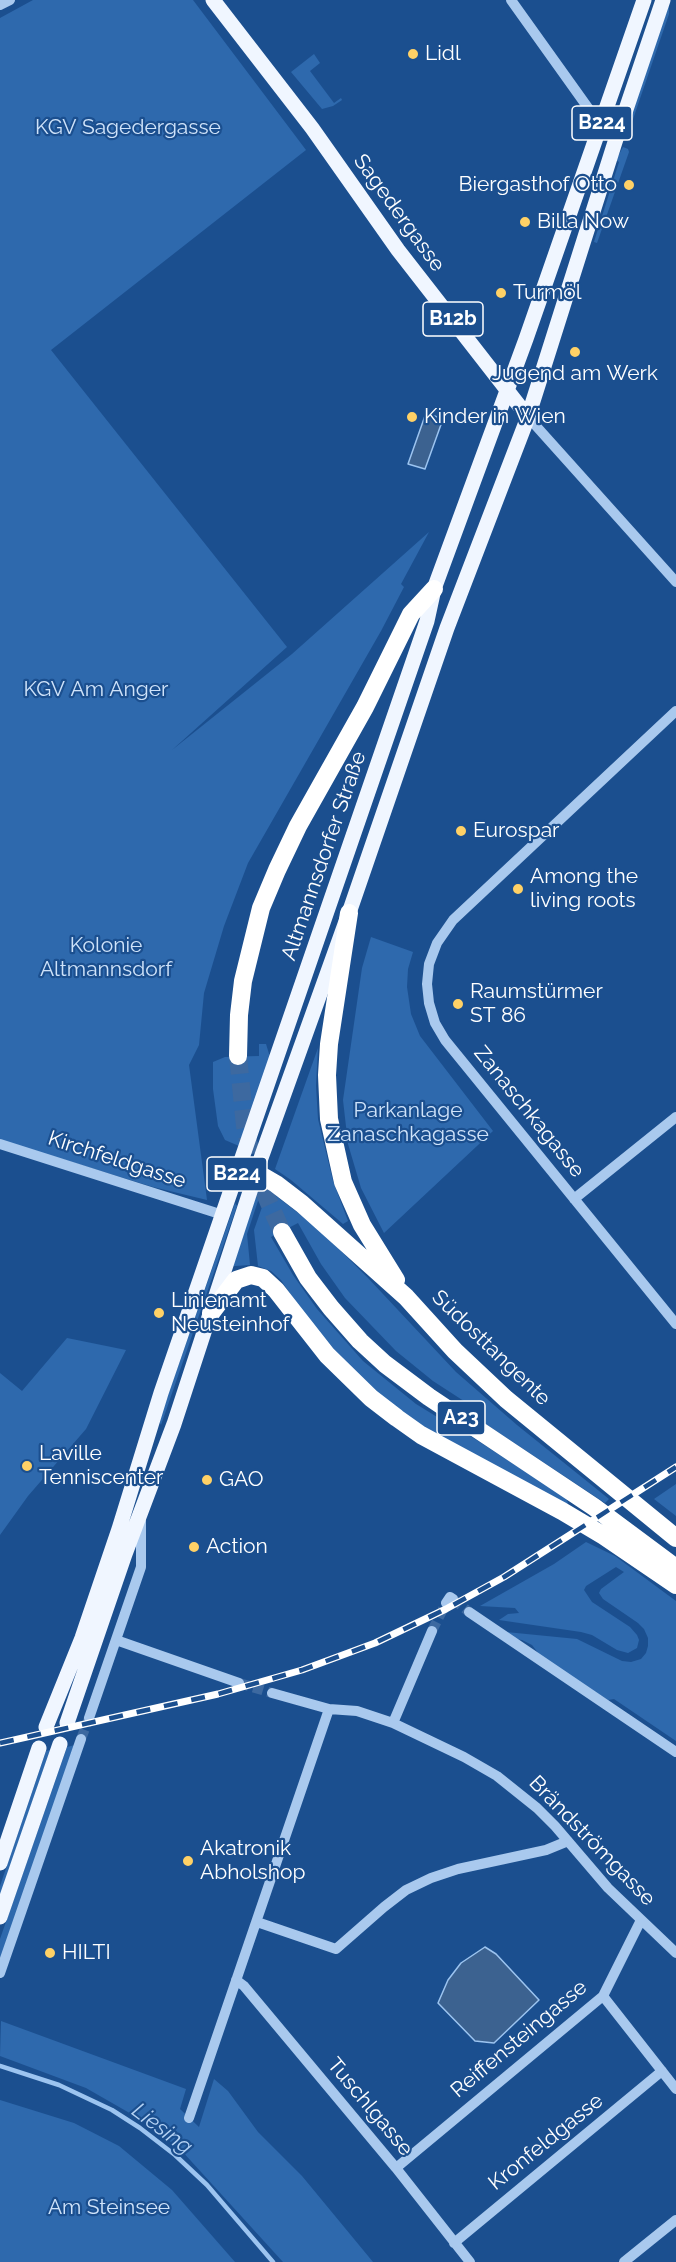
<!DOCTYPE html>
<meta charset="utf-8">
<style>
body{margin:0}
canvas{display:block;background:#1b4f8f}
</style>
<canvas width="676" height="2262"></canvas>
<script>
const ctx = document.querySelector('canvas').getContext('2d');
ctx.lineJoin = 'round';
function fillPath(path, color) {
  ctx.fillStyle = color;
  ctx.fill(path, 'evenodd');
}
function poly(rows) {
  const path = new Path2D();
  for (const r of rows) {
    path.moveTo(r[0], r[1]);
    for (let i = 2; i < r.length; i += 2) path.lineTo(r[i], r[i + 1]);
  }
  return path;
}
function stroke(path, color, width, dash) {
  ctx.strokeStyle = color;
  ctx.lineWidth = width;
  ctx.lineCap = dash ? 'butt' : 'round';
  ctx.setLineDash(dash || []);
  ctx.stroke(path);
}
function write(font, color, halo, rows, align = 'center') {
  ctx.font = font + ' Raleway,sans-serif';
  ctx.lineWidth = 4.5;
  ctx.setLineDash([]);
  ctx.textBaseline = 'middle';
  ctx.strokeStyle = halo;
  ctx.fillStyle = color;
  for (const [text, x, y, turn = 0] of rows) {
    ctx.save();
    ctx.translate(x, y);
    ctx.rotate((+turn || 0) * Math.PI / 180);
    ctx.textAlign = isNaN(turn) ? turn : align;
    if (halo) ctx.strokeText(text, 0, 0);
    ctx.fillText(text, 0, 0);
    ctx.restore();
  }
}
fillPath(poly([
 [33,0,193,0,306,150,51,350,287,647,172,750,292,654,429,532,401,584,404,587,381,631,248,863,224,926,204,993,199,1045,189,1065,207,1200,153,1187,0,1140,0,18],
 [669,5,669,14,632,122,626,130],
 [314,54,320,63,310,71,334,103,341,98,342,100,333,106,322,109,291,72],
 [623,147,628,149,629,152,597,243,594,242,619,162,616,160],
 [371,937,413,952,408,969,407,987,411,1014,420,1036,493,1131,384,1233,361,1188,348,1144,343,1100,362,968],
 [259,1044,266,1044,270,1057,239,1146,225,1140,218,1126,213,1089,213,1062,225,1057,259,1056],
 [318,1048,316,1086,318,1119,333,1181,348,1221,343,1224,291,1180,275,1169],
 [258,1190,260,1195,247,1234,250,1265,235,1266,233,1266],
 [268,1190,318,1228,368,1278,456,1372,517,1425,609,1499,605,1503,466,1411,470,1405,433,1381,396,1351,345,1298,321,1264,298,1223,271,1237,293,1275,317,1309,363,1361,416,1404,455,1428,458,1428,566,1498,568,1503,567,1505,446,1441,381,1398,336,1355,301,1310,281,1280,271,1271,258,1266,254,1230],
 [235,1203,237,1206,161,1425,159,1421],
 [67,1338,126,1350,86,1429,28,1496,0,1535,0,1373,22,1391],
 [676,1484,676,1516,654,1499],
 [586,1542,615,1556,676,1601,676,1741,614,1699,608,1700,542,1658,532,1645,522,1640,515,1639,506,1632,577,1639,622,1661,631,1662,641,1659,646,1653,648,1646,648,1638,644,1629,638,1623,603,1599,599,1593,601,1589,624,1572,616,1567,586,1586,584,1590,592,1602,630,1627,637,1635,639,1640,637,1648,628,1653,617,1650,592,1635,581,1632,499,1620,508,1614,519,1613,515,1608,480,1606,554,1564],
 [75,1745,0,1963,0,1939,67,1747],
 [50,1750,0,1896,0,1886,46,1751],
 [1,2021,186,2089,180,2109,199,2127,214,2079,228,2091,258,2132,302,2176,373,2262,283,2262,181,2150,147,2123,86,2088,0,2056],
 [0,2100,74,2123,119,2146,172,2190,235,2262,0,2262]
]), '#2e69ad');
const water = poly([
 [426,413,443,419,425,469,408,464,426,413],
 [485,1947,496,1954,539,2000,494,2043,475,2041,438,2003,448,1980,461,1963,485,1947]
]);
fillPath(water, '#3c6290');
stroke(water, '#9cc4f0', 1.5);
stroke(poly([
 [0,2066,59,2085,112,2110,140,2128,175,2155,207,2185,273,2262]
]), '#9cc4f0', 4.5);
stroke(poly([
 [453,1599,469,1612],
 [432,1631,446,1603],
 [239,1683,272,1693],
 [81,1739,89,1718]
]), '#3d69a0', 10, [10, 5]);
stroke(poly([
 [238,1056,245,1126,251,1155,258,1178,282,1232]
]), '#3d69a0', 18, [18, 9]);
stroke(poly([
 [511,0,601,126],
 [0,5,10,0],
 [528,417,676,582],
 [676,711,453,920,437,943,429,964,427,984,429,1003,435,1023,445,1040,676,1324],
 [0,1144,223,1215],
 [574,1199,676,1117],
 [446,1603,450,1597,453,1599],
 [469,1612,676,1752],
 [116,1640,239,1683],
 [272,1693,329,1709,357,1711,393,1723,464,1757,497,1776,537,1808,555,1826,608,1888,676,1953],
 [89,1718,141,1567,141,1521],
 [393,1723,432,1631],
 [257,1922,336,1949,384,1907,406,1890,431,1878,458,1869,546,1850,568,1841],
 [0,1973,81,1739],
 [236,1980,244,1986,396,2168,470,2262],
 [603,1996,676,2089],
 [189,2118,329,1709],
 [396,2168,603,1996,641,1920],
 [454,2243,662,2071],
 [624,2262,676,2220]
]), '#a9c9ee', 10);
stroke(poly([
 [213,0,312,128,398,250,528,417],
 [67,1723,125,1554,174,1424,261,1158,349,913,447,628,528,417,615,142,663,0],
 [46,1727,82,1638,119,1529,161,1393,427,621,434,589,526,339,644,0],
 [0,1863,39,1748],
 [0,1917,60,1744]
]), '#f0f6ff', 15);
stroke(poly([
 [349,913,329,1044,327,1075,329,1119,343,1182,362,1225,396,1280],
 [238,1056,239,1015,243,981,261,908,277,870,298,826,365,707,411,614,434,589],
 [234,1183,251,1176,264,1177,276,1184,302,1204,406,1297,455,1351,506,1399,676,1538],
 [282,1232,308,1278,331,1308,360,1341,385,1364,429,1397,594,1507,676,1568],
 [211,1313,236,1280,251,1275,263,1278,276,1290,327,1355,371,1398,397,1418,421,1435,562,1511,604,1536,676,1585]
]), '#fff', 18);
const rail = poly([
 [0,1743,218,1694,302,1670,375,1643,446,1609,504,1577,676,1467]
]);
stroke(rail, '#fff', 7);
stroke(rail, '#1b4f8f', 4.5, [14]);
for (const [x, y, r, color] of [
 [413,54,6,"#ffd166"],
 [629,185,6,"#ffd166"],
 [525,222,6,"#ffd166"],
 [501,293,6,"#ffd166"],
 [575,352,6,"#ffd166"],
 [412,417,6,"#ffd166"],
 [461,831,6,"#ffd166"],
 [518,889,6,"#ffd166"],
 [458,1004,6,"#ffd166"],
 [159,1313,6,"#ffd166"],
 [27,1466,6,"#ffd166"],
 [207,1480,6,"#ffd166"],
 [194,1547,6,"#ffd166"],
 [188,1861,6,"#ffd166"],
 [50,1953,6,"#ffd166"]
]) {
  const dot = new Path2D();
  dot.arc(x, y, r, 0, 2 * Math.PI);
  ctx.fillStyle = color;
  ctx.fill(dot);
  stroke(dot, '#1b4f8f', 2);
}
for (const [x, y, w] of [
 [602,123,60],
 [453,319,60],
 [237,1174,60],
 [461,1418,48]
]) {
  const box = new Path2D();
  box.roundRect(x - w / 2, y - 17, w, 34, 4.5);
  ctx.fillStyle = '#1b4f8f';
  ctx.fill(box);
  stroke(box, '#fff', 1.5);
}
write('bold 20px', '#fff', null, [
 ["B224",602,123],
 ["B12b",453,319],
 ["B224",237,1174],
 ["A23",461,1418]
]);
write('21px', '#fff', '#1b4f8f', [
 ["Lidl",425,54],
 ["Biergasthof Otto",617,185,"right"],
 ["Billa Now",537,222],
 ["Turmöl",513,293],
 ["Jugend am Werk",575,374,"center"],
 ["Kinder in Wien",424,417],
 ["Eurospar",473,831],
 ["Among the",530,877],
 ["living roots",530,901],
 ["Raumstürmer",470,992],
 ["ST 86",470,1016],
 ["Linienamt",171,1301],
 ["Neusteinhof",171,1325],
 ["Laville",39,1454],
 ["Tenniscenter",39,1478],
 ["GAO",219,1480],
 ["Action",206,1547],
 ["Akatronik",200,1849],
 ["Abholshop",200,1873],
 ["HILTI",62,1953]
], 'left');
write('21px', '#cfe3fa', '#1b4f8f', [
 ["KGV Sagedergasse",128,128],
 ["KGV Am Anger",96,690],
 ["Kolonie",106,946],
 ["Altmannsdorf",106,970],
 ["Parkanlage",408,1111],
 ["Zanaschkagasse",408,1135],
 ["Am Steinsee",109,2208]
]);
write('21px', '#fff', '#1b4f8f', [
 ["Sagedergasse",399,213,54],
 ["Altmannsdorfer Straße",324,856,-71],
 ["Zanaschkagasse",529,1112,51],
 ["Kirchfeldgasse",117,1160,18],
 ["Südosttangente",491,1348,44],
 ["Brändströmgasse",592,1841,46],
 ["Reiffensteingasse",519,2039,-40],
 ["Tuschlgasse",370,2107,50],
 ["Kronfeldgasse",546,2142,-39]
]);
write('italic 22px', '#b5d3f5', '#1b4f8f', [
 ["Liesing",162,2129,37]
]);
</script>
